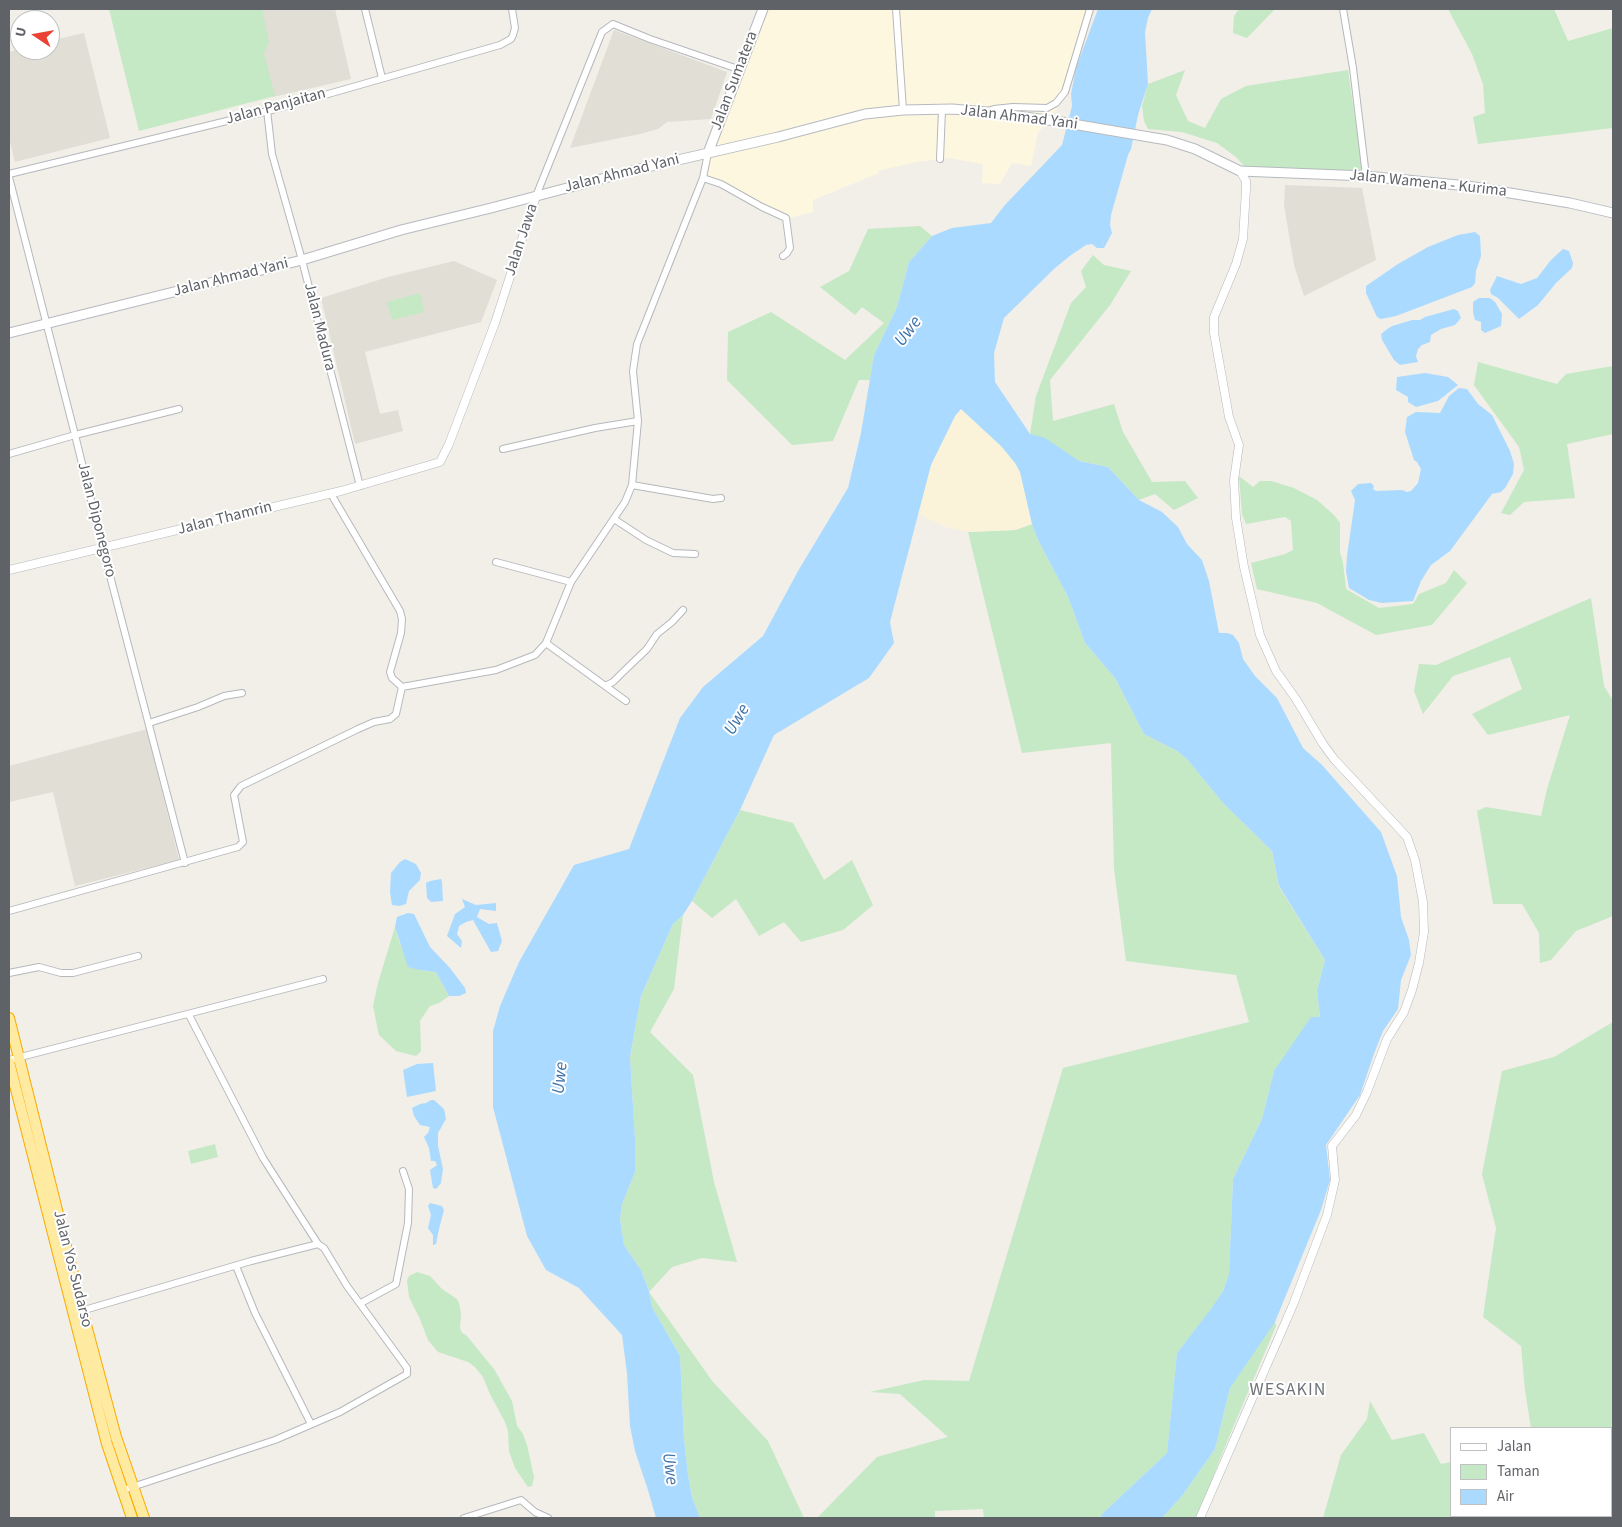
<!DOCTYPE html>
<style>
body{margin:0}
#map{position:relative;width:1622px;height:1527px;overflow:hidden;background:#f1efe8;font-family:"Source Sans 3",sans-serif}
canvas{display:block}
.frame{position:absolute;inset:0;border:10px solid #5f6368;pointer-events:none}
.legend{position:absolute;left:1450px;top:1427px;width:162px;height:90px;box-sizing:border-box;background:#fff;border:1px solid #bfc1c3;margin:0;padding:6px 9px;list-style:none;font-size:15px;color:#5f6368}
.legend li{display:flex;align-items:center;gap:10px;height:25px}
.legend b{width:25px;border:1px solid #bfc1c3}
.north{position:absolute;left:10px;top:10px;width:50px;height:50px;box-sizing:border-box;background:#fff;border:1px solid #bfc1c3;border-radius:50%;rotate:282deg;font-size:14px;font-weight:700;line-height:20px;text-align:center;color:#5f6368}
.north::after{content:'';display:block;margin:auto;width:18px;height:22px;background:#ea4335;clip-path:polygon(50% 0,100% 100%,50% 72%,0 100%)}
</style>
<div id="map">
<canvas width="1622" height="1527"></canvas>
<div class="frame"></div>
<ul class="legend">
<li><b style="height:6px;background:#fff"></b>Jalan</li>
<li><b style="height:14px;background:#c5e8c5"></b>Taman</li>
<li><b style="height:14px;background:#aadaff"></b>Air</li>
</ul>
<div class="north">U</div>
</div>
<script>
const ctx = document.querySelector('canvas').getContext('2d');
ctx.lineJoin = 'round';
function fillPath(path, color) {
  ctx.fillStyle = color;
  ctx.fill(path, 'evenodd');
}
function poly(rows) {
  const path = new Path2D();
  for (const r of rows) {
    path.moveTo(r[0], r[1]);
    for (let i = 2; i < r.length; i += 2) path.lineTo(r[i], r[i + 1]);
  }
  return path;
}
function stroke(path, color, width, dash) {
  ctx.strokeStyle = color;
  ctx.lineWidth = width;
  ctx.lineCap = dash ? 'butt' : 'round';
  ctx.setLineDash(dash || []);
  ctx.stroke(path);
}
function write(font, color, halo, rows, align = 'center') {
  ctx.font = font + ' "Source Sans 3",sans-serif';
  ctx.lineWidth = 4;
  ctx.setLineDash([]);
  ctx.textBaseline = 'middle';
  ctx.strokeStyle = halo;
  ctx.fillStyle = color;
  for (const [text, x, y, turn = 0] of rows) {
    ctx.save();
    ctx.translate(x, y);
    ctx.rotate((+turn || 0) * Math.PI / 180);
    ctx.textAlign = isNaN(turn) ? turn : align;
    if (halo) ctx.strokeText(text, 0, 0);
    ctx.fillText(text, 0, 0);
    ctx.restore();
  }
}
fillPath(poly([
 [768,9,1091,9,1063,100,1038,133,1031,166,1012,163,1000,184,982,183,983,164,949,158,916,162,878,171,879,173,813,200,813,212,789,218,704,174,750,46]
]), '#fef7e0');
fillPath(poly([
 [262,9,335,9,351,79,273,97,262,51],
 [614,30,727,72,711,119,667,122,658,129,640,134,570,148],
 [84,33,110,138,15,162,9,138,9,52,20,49,20,50,50,50,50,41],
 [1285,185,1362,188,1376,260,1304,296,1294,265,1284,205],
 [454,261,497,280,481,322,365,352,380,414,398,410,403,431,355,444,321,298,388,277],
 [147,729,179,860,75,886,53,792,9,802,9,766]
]), '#e1ded6');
fillPath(poly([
 [109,9,262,9,269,42,264,53,275,96,139,131],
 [1239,9,1275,9,1247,38,1233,33,1234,16],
 [1448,9,1554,9,1568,41,1613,28,1613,128,1478,144,1473,117,1485,113,1483,84,1472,54],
 [1185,70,1176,95,1188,121,1205,128,1221,99,1246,86,1348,70,1363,173,1245,167,1236,157,1217,143,1182,132,1148,129,1144,121,1142,106,1148,84],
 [920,226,932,236,909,262,897,307,874,355,870,380,859,380,833,441,792,445,727,380,728,332,771,312,845,360,884,323,862,307,855,315,820,287,849,271,868,229],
 [1093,255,1104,265,1131,271,1110,305,1050,380,1053,421,1114,404,1123,432,1152,482,1185,481,1198,498,1174,510,1155,494,1139,500,1108,467,1079,461,1030,434,1036,396,1071,303,1086,287,1081,271],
 [420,293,424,312,392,320,387,302],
 [1478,362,1557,384,1566,374,1613,366,1613,434,1567,444,1575,498,1524,502,1510,515,1501,513,1524,470,1519,447,1474,385],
 [1239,476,1253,487,1260,481,1271,481,1294,488,1317,500,1334,515,1340,523,1340,552,1343,563,1346,589,1379,608,1413,604,1419,594,1446,583,1454,570,1467,583,1432,625,1376,635,1317,603,1257,589,1251,563,1285,554,1293,550,1291,521,1285,517,1246,524,1242,514],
 [1032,524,1038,540,1068,597,1085,643,1115,678,1144,734,1177,751,1187,759,1223,803,1272,851,1279,887,1325,960,1317,991,1320,1017,1274,1071,1262,1119,1233,1179,1229,1274,1223,1291,1211,1310,1177,1353,1167,1453,1102,1514,1100,1518,984,1518,983,1509,935,1511,935,1518,817,1518,877,1457,948,1437,900,1394,870,1392,924,1380,969,1381,1063,1068,1249,1022,1236,975,1126,961,1114,869,1111,743,1022,753,968,532,1015,530],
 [1591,598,1604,686,1613,701,1613,916,1576,931,1551,960,1540,963,1539,933,1522,904,1493,904,1477,811,1486,807,1541,816,1547,789,1570,715,1488,735,1472,714,1522,689,1510,657,1453,676,1423,714,1414,691,1419,664,1436,665],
 [740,810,793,823,824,880,852,860,873,905,843,930,801,942,784,922,759,936,736,899,712,918,692,901],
 [683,915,674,989,650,1032,693,1075,714,1182,737,1262,702,1258,672,1267,649,1292,713,1382,768,1441,804,1518,700,1518,692,1497,688,1475,684,1439,680,1356,652,1307,649,1291,641,1270,624,1245,620,1219,622,1204,635,1172,635,1139,630,1057,641,996,673,924],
 [395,927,400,944,420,970,436,972,449,996,439,1003,430,1006,420,1021,421,1051,416,1056,396,1051,379,1035,373,1006,378,983],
 [1613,1022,1613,1518,1323,1518,1341,1455,1367,1419,1370,1401,1392,1440,1424,1433,1441,1464,1451,1462,1451,1516,1611,1516,1611,1428,1531,1428,1525,1390,1521,1346,1483,1317,1496,1228,1482,1174,1502,1071,1554,1057],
 [215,1144,218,1157,191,1164,188,1151],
 [417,1272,430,1276,442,1289,457,1299,459,1303,461,1314,460,1328,462,1333,466,1335,494,1369,512,1401,517,1426,523,1434,527,1445,534,1477,532,1486,528,1487,515,1468,509,1451,508,1431,505,1422,490,1394,483,1377,475,1367,468,1362,438,1352,428,1340,420,1319,409,1297,407,1280,409,1276],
 [1269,1317,1275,1322,1276,1326,1221,1456,1198,1518,1162,1518,1182,1496,1215,1449,1230,1388]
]), '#c5e8c5');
fillPath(poly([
 [961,409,1001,446,1015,463,1020,472,1032,524,1015,530,968,532,946,527,918,514,931,465,955,416]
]), '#fbf3d9');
fillPath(poly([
 [1098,9,1152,9,1148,18,1145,32,1148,84,1138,115,1131,149,1128,155,1111,215,1110,225,1112,233,1104,248,1097,248,1092,244,1086,245,1071,255,1055,268,1004,318,994,353,995,382,1030,434,1045,438,1079,461,1108,467,1139,500,1162,512,1178,527,1187,544,1202,560,1209,581,1219,633,1227,633,1233,635,1239,643,1243,659,1255,676,1277,698,1303,748,1322,765,1381,832,1397,876,1401,917,1409,940,1411,955,1401,980,1398,1009,1383,1031,1375,1051,1360,1095,1326,1145,1330,1180,1321,1210,1275,1322,1230,1388,1215,1449,1182,1496,1162,1518,1100,1518,1102,1514,1167,1453,1177,1353,1211,1309,1223,1291,1229,1274,1233,1179,1262,1119,1274,1071,1311,1017,1320,1017,1317,991,1325,960,1279,886,1272,851,1223,803,1187,759,1177,751,1144,734,1115,678,1085,643,1068,597,1038,540,1032,524,1020,472,1015,463,1001,446,961,409,955,416,931,465,890,622,894,643,869,678,774,735,740,810,692,901,683,915,673,924,641,996,630,1057,635,1139,635,1172,622,1204,620,1219,624,1245,641,1270,649,1291,652,1307,680,1356,684,1439,688,1475,692,1497,700,1518,656,1518,648,1490,635,1451,630,1426,627,1373,622,1335,579,1288,546,1270,527,1236,493,1107,493,1031,500,1006,519,962,574,865,629,849,680,718,703,687,763,636,798,571,848,488,861,433,874,355,897,307,909,262,932,236,952,228,991,223,1004,206,1062,145,1072,106,1071,94,1076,68],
 [1475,232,1480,236,1481,256,1476,271,1475,283,1472,287,1396,316,1381,319,1377,317,1366,293,1366,286,1398,264,1428,247,1458,235],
 [1563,249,1569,251,1573,263,1572,268,1556,283,1538,305,1519,319,1498,298,1491,294,1490,290,1497,276,1521,284,1537,278,1551,260],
 [1479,298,1490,298,1495,302,1502,314,1501,326,1485,333,1481,330,1481,322,1475,320,1473,312,1473,302],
 [1454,309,1458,311,1461,318,1455,325,1441,329,1431,335,1430,342,1422,345,1418,349,1416,356,1418,362,1400,365,1394,360,1382,340,1381,334,1386,330,1392,326,1412,320,1420,320,1425,317],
 [1425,373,1448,377,1458,385,1438,401,1416,407,1408,402,1408,397,1396,390,1397,377],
 [1459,388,1467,389,1478,404,1492,415,1510,451,1514,464,1513,474,1505,488,1501,492,1492,494,1450,551,1431,565,1421,581,1413,601,1382,603,1369,600,1349,588,1346,571,1347,556,1355,500,1351,491,1358,484,1371,483,1374,486,1373,489,1376,491,1402,490,1407,492,1411,491,1418,483,1421,469,1417,462,1414,460,1405,432,1407,417,1416,412,1440,413,1449,396],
 [405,859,416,864,421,873,420,880,409,891,406,904,400,906,392,905,390,892,391,873,400,862],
 [441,879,442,882,443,901,431,902,427,898,426,883,430,881],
 [462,899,476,905,496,903,496,911,480,909,477,917,489,924,497,923,502,941,498,951,491,952,473,920,466,922,459,926,457,934,462,941,461,948,447,936,455,914,465,907],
 [408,913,414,914,430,947,450,968,465,988,466,993,459,996,449,996,436,972,420,970,408,967,395,927,397,917],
 [433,1063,436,1091,407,1097,403,1070,417,1064],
 [431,1100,434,1100,444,1109,446,1119,438,1133,438,1146,443,1169,441,1183,436,1189,433,1188,430,1170,437,1165,435,1161,431,1161,429,1148,424,1137,428,1133,430,1127,420,1125,414,1116,412,1108,420,1104,426,1103],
 [430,1203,442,1206,444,1210,439,1229,436,1244,433,1245,433,1235,428,1228,431,1215,428,1206]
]), '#aadaff');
const minor = poly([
 [365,9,382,78],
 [896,9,903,110],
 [1343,9,1353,68,1366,176],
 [267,110,272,154,302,260,360,486],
 [988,111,994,109,1013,107,1047,108,1056,103,1065,92,1090,9],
 [940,159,942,110],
 [9,174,272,110,500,45,511,39,513,35,515,28,512,9],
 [9,177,75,435,103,549,185,863],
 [703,178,721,184,762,207,786,218,790,248,787,253,783,256],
 [536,196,602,32,613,24,650,39,741,70],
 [503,449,595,428,638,421],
 [9,454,75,435,179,409],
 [632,485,713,499,721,498],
 [331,494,400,611,402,619,401,633,390,672,392,678,402,687],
 [614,519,646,540,673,553,695,554],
 [496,562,571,582],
 [546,643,626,701],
 [607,685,613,682,622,673,647,649,657,634,672,622,683,610],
 [402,687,496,670,535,655,546,643,571,582,625,502,632,485,638,421,633,371,637,344,703,178,708,153],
 [149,723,198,707,224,696,242,693],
 [9,911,238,847,243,842,234,795,241,786,358,729,374,722,390,719,396,714,402,687],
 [9,973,39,967,61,973,73,973,138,956],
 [9,1060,323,979],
 [236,1266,255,1313,311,1424],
 [361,1303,396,1284,408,1223,409,1189,403,1171],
 [81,1311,251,1261,318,1244],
 [123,1490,275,1440,340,1412,407,1374,407,1368,347,1286,324,1248,318,1244,263,1158,189,1015],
 [464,1518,521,1500,535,1512,548,1518]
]);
const tertiary = poly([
 [9,570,341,491,440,462,449,444,495,323,536,196],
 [1200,1518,1293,1305,1327,1215,1335,1180,1332,1146,1356,1115,1367,1092,1387,1039,1404,1012,1412,990,1419,963,1424,932,1423,902,1415,860,1407,837,1334,759,1323,744,1296,699,1276,671,1260,635,1244,567,1236,518,1234,480,1239,445,1229,417,1214,333,1214,317,1236,264,1243,239,1246,189,1246,181,1240,171]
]);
const secondary = poly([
 [708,153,763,9],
 [9,333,302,260,401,230,491,208,643,168,778,137,865,114,903,110,952,109,987,112,1055,121,1167,140,1195,149,1240,171,1366,176,1468,186,1570,203,1613,213]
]);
const trunk = poly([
 [9,1018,82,1310,116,1437,144,1518],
 [9,1062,107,1444,132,1518]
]);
stroke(minor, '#b5b8bc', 8);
stroke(tertiary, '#b5b8bc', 9);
stroke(secondary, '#b6babf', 11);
stroke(trunk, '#f9ab00', 12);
stroke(minor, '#fff', 6);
stroke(tertiary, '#fff', 8);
stroke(secondary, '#fff', 9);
stroke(trunk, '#feeaa1', 10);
write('16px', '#5f6368', '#fff', [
 ["Jalan Sumatera",735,81,-69],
 ["Jalan Panjaitan",276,107,-15],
 ["Jalan Ahmad Yani",1019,118,7],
 ["Jalan Ahmad Yani",622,174,-14],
 ["Jalan Wamena - Kurima",1428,184,6],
 ["Jalan Jawa",522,240,-72],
 ["Jalan Ahmad Yani",231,278,-14],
 ["Jalan Madura",319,327,76],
 ["Jalan Thamrin",225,519,-14],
 ["Jalan Diponegoro",96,520,76],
 ["Jalan Yos Sudarso",72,1269,76]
]);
write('italic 18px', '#4174aa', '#fff', [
 ["Uwe",909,332,-53],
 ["Uwe",738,720,-59],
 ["Uwe",561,1078,-84],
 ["Uwe",669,1469,83]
]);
ctx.letterSpacing = '1px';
write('18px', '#70757a', '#fff', [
 ["WESAKIN",1288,1391]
]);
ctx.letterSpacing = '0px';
</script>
